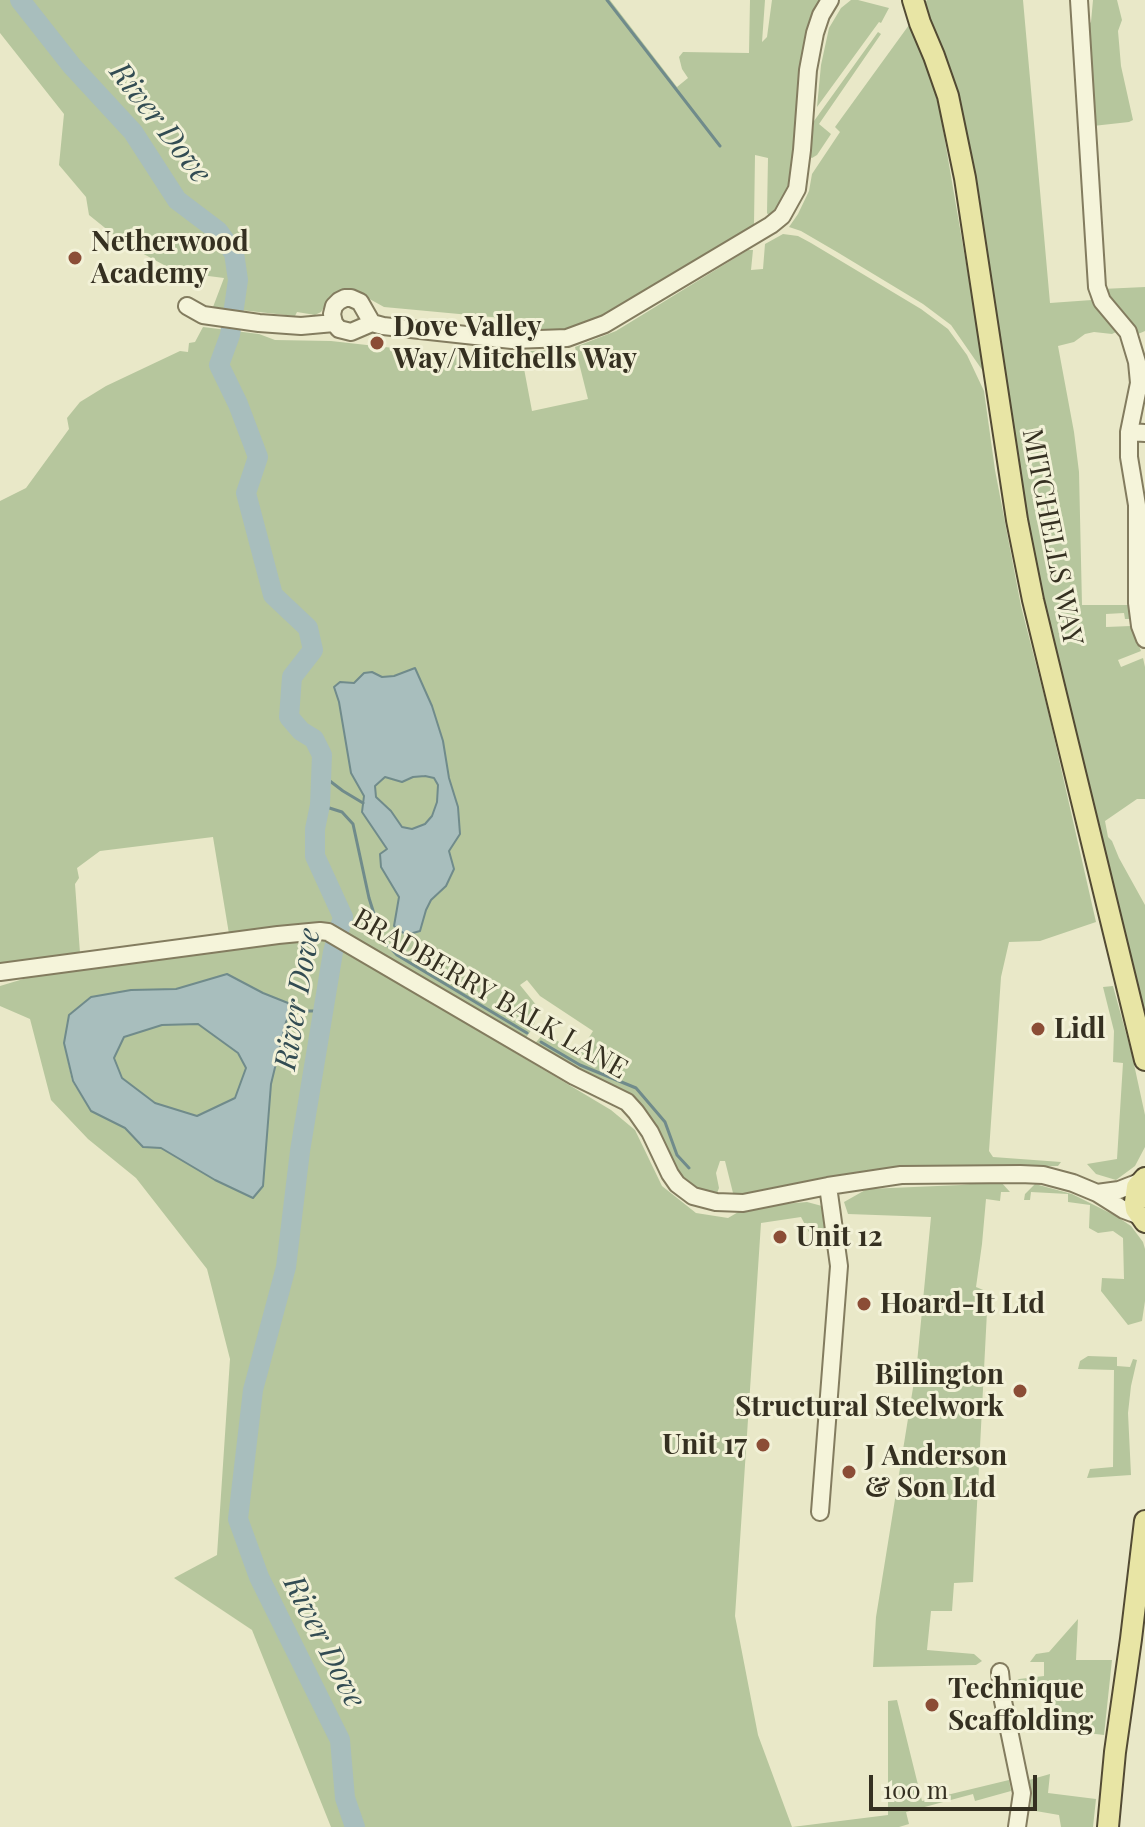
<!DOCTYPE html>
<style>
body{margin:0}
#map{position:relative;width:1145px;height:1827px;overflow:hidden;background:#e9e8c8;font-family:"Playfair Display",serif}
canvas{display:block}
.scale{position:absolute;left:869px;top:1775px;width:168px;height:36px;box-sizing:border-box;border:4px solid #353021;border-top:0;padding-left:10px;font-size:24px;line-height:28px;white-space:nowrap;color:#353021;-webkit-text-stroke:6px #f2f1d7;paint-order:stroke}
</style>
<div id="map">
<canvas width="1145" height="1827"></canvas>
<div class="scale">100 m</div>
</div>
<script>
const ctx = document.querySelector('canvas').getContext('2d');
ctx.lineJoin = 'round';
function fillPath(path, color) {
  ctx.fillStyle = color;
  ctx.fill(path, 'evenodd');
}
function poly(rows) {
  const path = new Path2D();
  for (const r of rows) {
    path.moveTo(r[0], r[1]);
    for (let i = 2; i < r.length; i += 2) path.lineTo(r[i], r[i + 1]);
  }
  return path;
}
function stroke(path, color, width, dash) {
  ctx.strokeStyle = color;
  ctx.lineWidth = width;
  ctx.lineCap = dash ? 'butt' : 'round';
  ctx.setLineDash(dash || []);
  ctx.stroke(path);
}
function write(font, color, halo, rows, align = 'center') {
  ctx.font = font + ' "Playfair Display",serif';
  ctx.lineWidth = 6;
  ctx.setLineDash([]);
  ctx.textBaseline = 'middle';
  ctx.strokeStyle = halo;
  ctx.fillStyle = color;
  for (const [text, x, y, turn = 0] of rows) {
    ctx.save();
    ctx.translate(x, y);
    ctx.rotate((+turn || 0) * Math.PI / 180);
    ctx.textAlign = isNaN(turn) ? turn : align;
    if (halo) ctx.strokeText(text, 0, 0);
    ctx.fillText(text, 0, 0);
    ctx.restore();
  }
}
fillPath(poly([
 [0,0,610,0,677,87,688,78,682,69,679,57,683,52,749,53,750,0,765,0,762,42,767,37,772,0,820,0,813,11,804,50,794,160,789,191,781,205,769,216,767,213,768,158,755,155,754,224,751,228,629,301,588,323,562,331,513,332,502,324,502,318,384,307,357,292,345,289,331,296,321,312,315,315,297,312,295,316,213,307,224,278,177,272,125,244,89,215,86,197,59,165,64,114,0,33],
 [851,0,858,0,889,8,881,23,879,22,817,107,821,65,829,28,841,8],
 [927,0,1023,0,1050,303,1092,300,1118,331,1112,334,1094,332,1085,334,1074,342,1058,346,1074,432,1079,472,1082,605,1129,605,1130,619,1125,619,1124,613,1106,614,1106,627,1131,626,1141,651,1118,660,1121,667,1143,658,1145,667,1145,799,1137,799,1105,821,1108,837,1112,841,1119,858,1145,905,1145,1037,1062,698,921,8],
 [1093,0,1117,0,1122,20,1118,31,1121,66,1133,120,1129,122,1093,126,1088,25,1091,22],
 [909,25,920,46,930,73,940,112,985,374,951,325,923,304,837,252,801,231,789,227,798,214,809,191,812,174,840,132,835,127],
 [878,32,881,34,819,124,831,134,817,155,812,158,810,157,814,121],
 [783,234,798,236,811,243,921,309,948,329,967,355,984,391,995,470,1021,606,1048,711,1096,922,1040,941,1009,942,1001,977,989,1151,993,1157,1061,1162,1058,1166,997,1167,985,1165,902,1170,741,1195,733,1193,725,1161,720,1161,716,1173,719,1188,716,1196,700,1194,678,1178,654,1124,532,1047,543,1034,580,1052,593,1031,540,996,527,980,520,985,537,1006,538,1015,532,1029,523,1042,369,948,322,923,271,927,229,934,213,837,100,851,77,868,79,878,75,884,80,953,0,963,0,501,26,488,69,429,67,418,80,402,106,386,180,351,188,352,189,343,195,342,203,327,259,334,275,340,331,341,492,359,515,352,563,349,522,358,532,411,588,399,575,347,616,331,748,250,753,250,751,270,763,269,765,244],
 [415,669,432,706,443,741,449,778,458,807,449,851,454,869,446,886,431,900,426,910,420,931,394,926,399,897,381,867,387,849,362,812,364,796,351,773,339,702,364,674,382,677,394,676],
 [1145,287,1145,331,1138,334,1130,320,1105,296,1102,289],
 [385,776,402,782,413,777,425,776,434,778,438,785,437,802,432,816,425,824,412,829,402,827,391,811,376,797,374,786],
 [294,939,328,941,611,1110,635,1130,662,1186,696,1213,728,1218,747,1207,807,1202,822,1206,825,1234,810,1234,801,1217,761,1223,735,1616,758,1735,792,1827,888,1815,888,1701,897,1700,922,1801,1009,1780,1011,1791,975,1801,973,1794,906,1812,909,1824,899,1827,331,1827,252,1630,174,1578,217,1555,230,1359,207,1269,136,1178,88,1139,51,1100,30,1019,0,1006,0,986,30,977],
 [227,974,263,993,288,1003,291,1012,286,1021,271,1084,263,1186,253,1197,215,1180,161,1148,143,1147,125,1128,91,1111,72,1081,64,1043,131,990,176,989],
 [1113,986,1132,1055,1145,1115,1145,1147,1135,1166,1116,1180,1096,1174,1087,1164,1117,1159,1123,1063,1113,1062,1114,1031,1103,987],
 [198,1024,238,1053,247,1068,236,1098,197,1116,155,1103,122,1078,113,1058,124,1037,162,1025],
 [988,1182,1001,1182,1010,1192,1001,1192,1000,1201,986,1199,982,1244,976,1287,988,1292,973,1582,954,1583,952,1611,931,1611,927,1650,974,1654,982,1661,976,1665,873,1667,876,1617,917,1363,931,1217,848,1214,844,1202,867,1189,961,1185],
 [1035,1184,1072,1194,1116,1216,1131,1226,1143,1242,1145,1249,1145,1301,1142,1321,1128,1325,1101,1291,1102,1278,1124,1279,1123,1238,1113,1231,1098,1233,1089,1228,1090,1205,1068,1202,1068,1194,1031,1192,1030,1200,1024,1200,1025,1194],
 [1088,1356,1117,1357,1117,1366,1130,1367,1133,1359,1137,1360,1131,1386,1128,1413,1131,1475,1087,1478,1090,1469,1113,1467,1114,1370,1078,1369,1080,1361],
 [1078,1619,1076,1660,1112,1660,1104,1735,1055,1729,1050,1721,1042,1682,1010,1688,1013,1683,1019,1679,1044,1676,1044,1662,1030,1662,1036,1654,1049,1652],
 [1050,1774,1048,1793,1096,1799,1093,1827,1061,1827,1059,1815,1030,1810,1032,1794,1029,1780]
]), '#b6c69d');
const water = poly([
 [415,668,432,706,443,741,449,778,458,807,460,834,449,851,454,869,446,886,431,900,426,910,420,931,406,935,394,926,399,897,381,867,380,854,387,849,362,812,364,796,351,773,339,702,334,687,340,682,354,683,364,673,372,672,382,677,394,676,415,668],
 [425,776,434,778,438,785,437,802,432,816,425,824,412,829,402,827,391,811,376,797,375,786,385,777,402,782,413,777,425,776],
 [227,974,263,993,288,1003,291,1012,286,1022,271,1084,263,1186,253,1198,215,1180,161,1148,143,1147,125,1128,91,1111,73,1081,64,1043,69,1015,91,997,131,990,176,989,227,974],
 [198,1024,238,1053,246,1068,235,1098,197,1116,155,1103,122,1078,114,1058,124,1037,162,1025,198,1024]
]);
fillPath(water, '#a8bebd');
stroke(water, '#708b8b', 2);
stroke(poly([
 [607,0,720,146],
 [322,775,343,791,363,803],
 [320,805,342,812,353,824,369,898,382,939,397,955,527,1033],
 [307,1011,323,1011],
 [541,1042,580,1065,636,1088,665,1122,677,1155,689,1168]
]), '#708b8b', 3);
stroke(poly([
 [20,0,72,66,133,132,177,200,218,231,234,253,238,280,230,335,219,365,238,404,258,457,246,493,273,595,308,628,313,650,292,677,289,717,301,731,314,739,322,755,320,805,315,829,315,856,343,917,333,952,300,1151,286,1267,253,1390,238,1519,259,1577,340,1740,345,1798,355,1827]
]), '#a8bebd', 20);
const minor = poly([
 [1079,0,1097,287,1102,301,1128,332,1137,362,1139,383,1129,432,1129,457,1137,505,1137,603,1140,626,1145,639],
 [345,298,351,298,360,302,372,323,351,332,339,329,334,323,332,314,334,306,339,301,345,298],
 [187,306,203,315,259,323,301,326,334,323],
 [372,323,383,326,512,340,567,338,605,324,771,225,782,216,797,189,802,150,808,70,815,33,821,15,830,0],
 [1129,432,1145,433],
 [0,972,278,935,320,931,328,932,574,1076,627,1102,636,1112,650,1132,670,1174,677,1184,693,1196,716,1202,743,1203,828,1186,901,1175,1020,1174,1043,1175,1073,1183,1097,1193,1124,1210,1140,1216],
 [1097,1193,1119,1190,1142,1181],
 [820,1512,839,1266,828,1186],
 [1000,1672,1003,1701,1022,1793,1017,1827]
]);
const major = poly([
 [913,0,920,23,934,56,948,96,965,178,1017,520,1033,600,1145,1060],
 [1145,1178,1137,1187,1135,1202,1136,1209,1145,1222],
 [1108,1827,1115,1752,1131,1639,1145,1521]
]);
stroke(minor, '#837c5f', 20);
stroke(major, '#524a33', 24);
stroke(minor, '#f5f4da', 16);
stroke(major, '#e8e5a5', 20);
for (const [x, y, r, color] of [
 [75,258,8,"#8b4d36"],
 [377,343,8,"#8b4d36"],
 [1038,1029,8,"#8b4d36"],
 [780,1237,8,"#8b4d36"],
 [864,1304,8,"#8b4d36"],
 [1020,1391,8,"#8b4d36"],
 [763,1445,8,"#8b4d36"],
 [849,1472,8,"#8b4d36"],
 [932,1705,8,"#8b4d36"]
]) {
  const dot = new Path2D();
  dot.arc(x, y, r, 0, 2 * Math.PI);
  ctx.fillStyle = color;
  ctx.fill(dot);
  stroke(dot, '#f2f1d7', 3);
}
write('bold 28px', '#353021', '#f2f1d7', [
 ["Netherwood",91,242],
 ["Academy",91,274],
 ["Dove Valley",393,327],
 ["Way/Mitchells Way",393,359],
 ["Lidl",1054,1029],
 ["Unit 12",796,1237],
 ["Hoard-It Ltd",880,1304],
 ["Billington",1004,1375,"right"],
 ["Structural Steelwork",1004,1407,"right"],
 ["Unit 17",747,1445,"right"],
 ["J Anderson",865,1456],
 ["& Son Ltd",865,1488],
 ["Technique",948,1689],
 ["Scaffolding",948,1721]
], 'left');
write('28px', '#353021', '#f2f1d7', [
 ["MITCHELLS WAY",1052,537,79],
 ["BRADBERRY BALK LANE",490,994,30]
]);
write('italic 30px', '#324c53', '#f2f1d7', [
 ["River Dove",160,123,52],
 ["River Dove",298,999,-80],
 ["River Dove",324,1642,63]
]);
</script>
